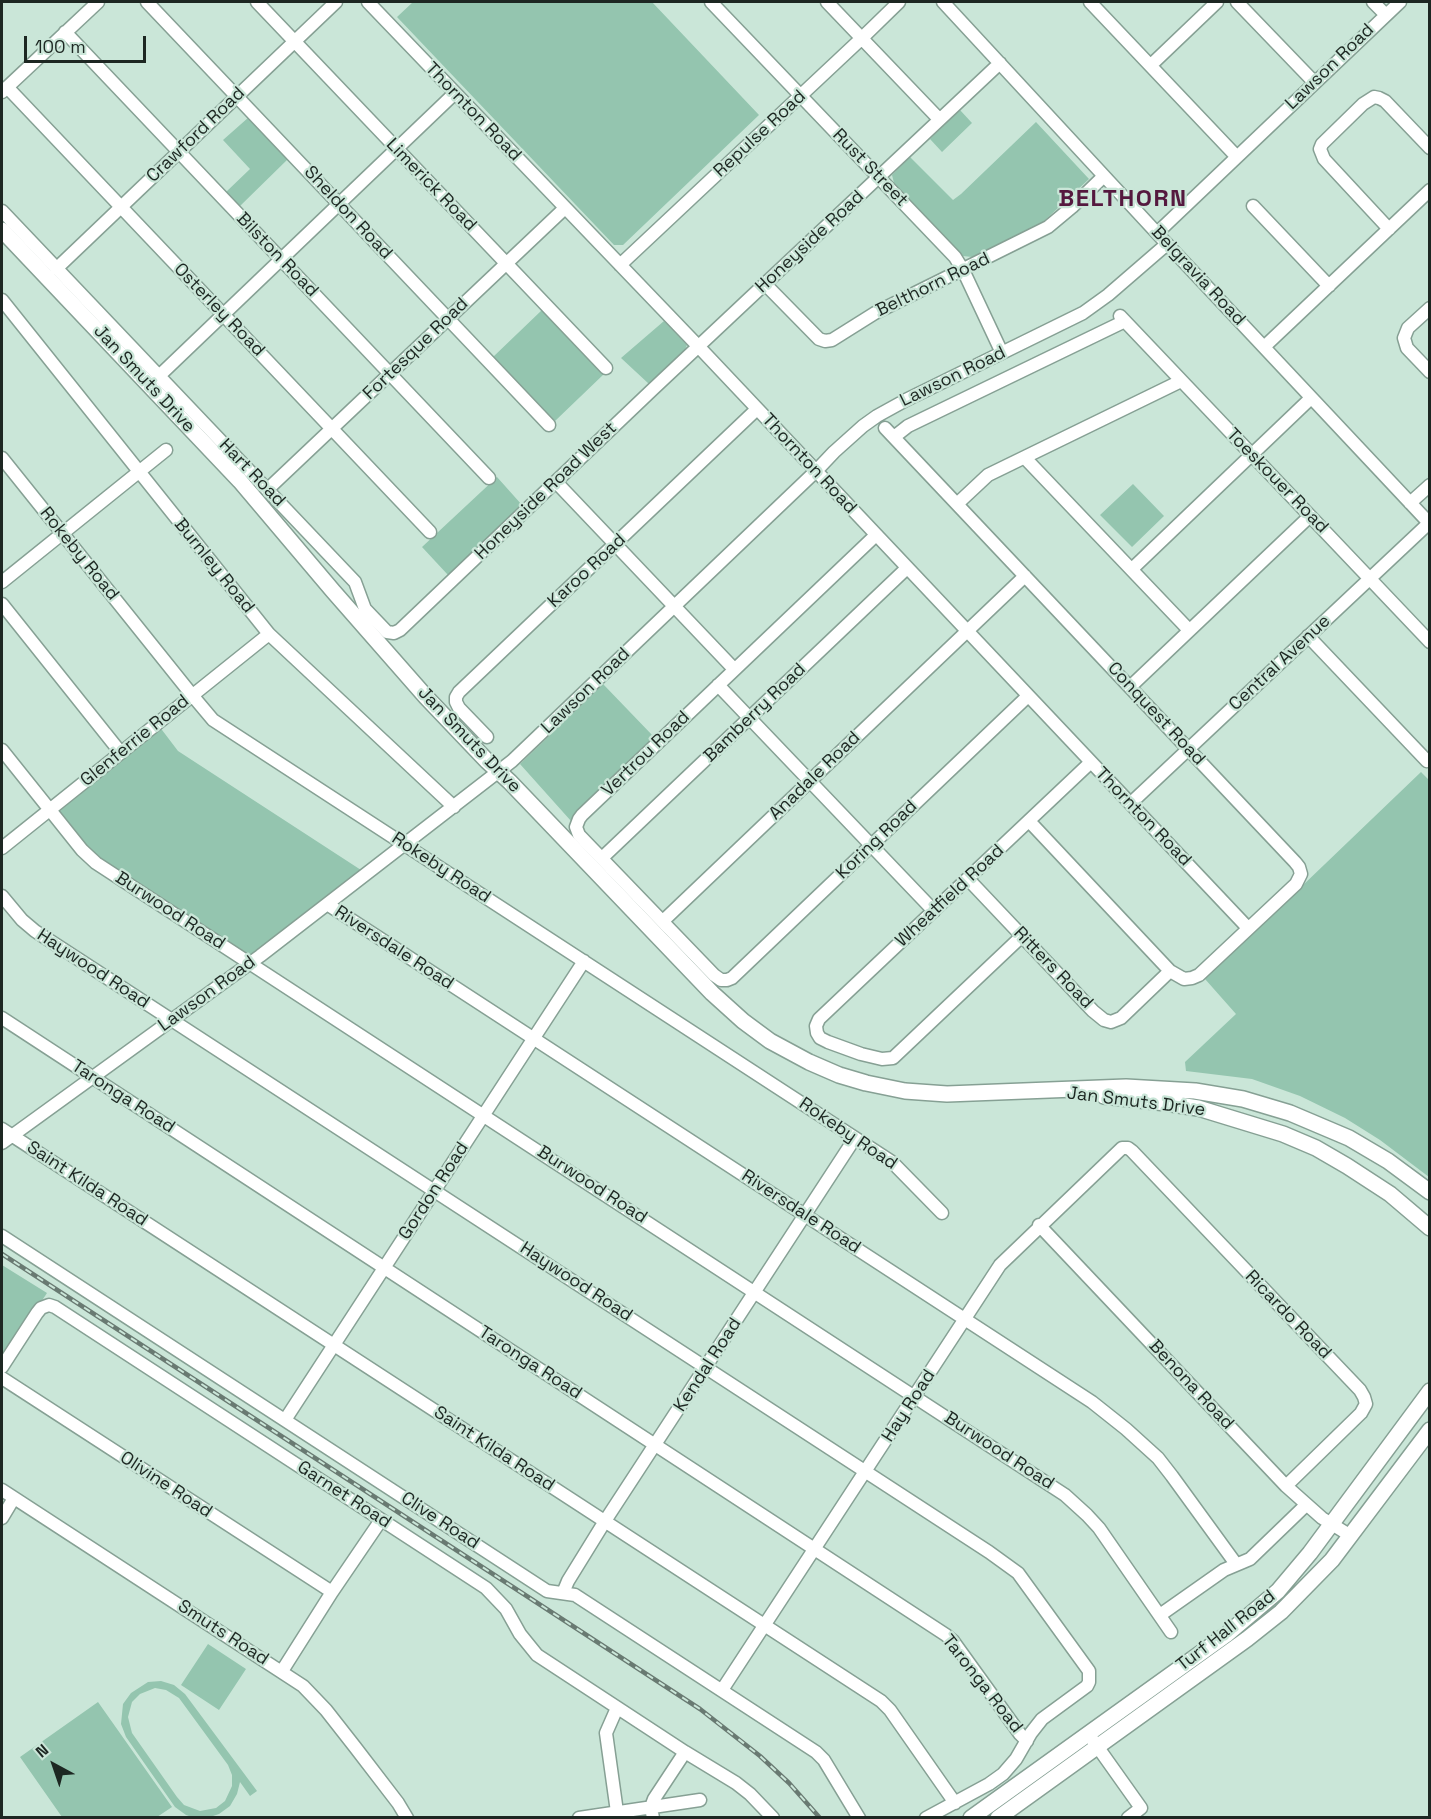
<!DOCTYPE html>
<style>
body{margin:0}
#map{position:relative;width:1431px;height:1819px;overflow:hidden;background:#cae6d8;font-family:"Space Grotesk",sans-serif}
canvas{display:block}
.frame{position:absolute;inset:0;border:3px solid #1d2722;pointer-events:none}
.north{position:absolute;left:24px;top:1735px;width:60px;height:60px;-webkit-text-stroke:4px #cae6d8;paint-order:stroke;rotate:320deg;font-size:16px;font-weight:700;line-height:24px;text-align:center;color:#1d2722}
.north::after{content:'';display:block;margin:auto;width:21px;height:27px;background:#1d2722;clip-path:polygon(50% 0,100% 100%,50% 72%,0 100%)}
.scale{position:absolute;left:24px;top:36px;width:122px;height:27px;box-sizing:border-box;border:3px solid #1d2722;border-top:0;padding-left:8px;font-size:18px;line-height:21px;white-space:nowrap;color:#1d2722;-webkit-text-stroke:4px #cae6d8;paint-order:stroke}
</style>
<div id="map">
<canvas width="1431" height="1819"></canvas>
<div class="frame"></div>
<div class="north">N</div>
<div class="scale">100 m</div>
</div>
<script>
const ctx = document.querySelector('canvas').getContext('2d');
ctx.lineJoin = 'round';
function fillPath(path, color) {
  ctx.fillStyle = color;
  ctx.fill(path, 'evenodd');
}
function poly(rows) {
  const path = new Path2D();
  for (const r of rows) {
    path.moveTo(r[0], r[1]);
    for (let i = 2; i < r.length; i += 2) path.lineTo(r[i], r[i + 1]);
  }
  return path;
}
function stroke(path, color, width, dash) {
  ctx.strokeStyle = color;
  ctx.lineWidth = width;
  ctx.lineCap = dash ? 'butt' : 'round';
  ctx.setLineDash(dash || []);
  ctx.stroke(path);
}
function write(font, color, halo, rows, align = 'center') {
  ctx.font = font + ' "Space Grotesk",sans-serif';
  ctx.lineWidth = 4.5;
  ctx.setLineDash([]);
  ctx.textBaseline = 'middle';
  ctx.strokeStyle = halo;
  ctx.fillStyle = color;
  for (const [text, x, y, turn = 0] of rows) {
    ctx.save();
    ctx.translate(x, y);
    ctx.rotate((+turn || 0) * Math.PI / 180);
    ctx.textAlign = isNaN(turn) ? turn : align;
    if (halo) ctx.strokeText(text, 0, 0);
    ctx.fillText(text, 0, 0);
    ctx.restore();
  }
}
fillPath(poly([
 [413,2,652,2,759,115,623,245,614,245,397,17],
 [960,110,972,123,942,152,930,139],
 [249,117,288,159,239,207,226,192,250,169,223,140],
 [1036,122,1089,179,1043,222,972,257,963,256,894,183,892,175,910,157,953,200,961,194],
 [542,310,604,374,555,421,493,357],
 [664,321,687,345,684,352,649,384,621,358],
 [497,477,522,505,448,575,422,547],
 [1133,484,1164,516,1132,547,1100,515],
 [603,684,654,737,577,811,571,821,520,764],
 [159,726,178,751,361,870,250,956,97,859,58,811,58,809],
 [1421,772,1430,781,1429,1177,1380,1140,1345,1118,1300,1096,1252,1079,1186,1071,1185,1062,1236,1014,1205,979],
 [2,1265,47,1293,2,1361],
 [208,1644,246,1669,219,1710,181,1685],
 [161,1681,174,1685,185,1694,257,1791,250,1796,240,1782,237,1794,230,1806,219,1814,210,1817,192,1817,186,1815,175,1807,126,1737,121,1724,123,1704,131,1693,148,1682],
 [155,1688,166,1690,179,1698,228,1765,232,1775,232,1786,225,1801,216,1808,200,1811,184,1805,177,1797,132,1733,128,1717,132,1702,140,1694],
 [98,1702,172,1807,157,1817,62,1817,20,1757]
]), '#94c5af');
const minor = poly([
 [147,2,549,425],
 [257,2,606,368],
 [368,2,698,346,1248,928],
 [711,2,955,257,963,270,1002,353],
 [827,2,939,119],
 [943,2,1167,244,1430,524],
 [1090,2,1237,157],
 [1237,2,1314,82],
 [1373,2,1386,15],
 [65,32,489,478],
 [1151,65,1217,2],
 [7,87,430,532],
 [2,92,98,2],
 [1253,206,1329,286],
 [2,211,355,582,365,609,387,632,394,633,400,630,653,389,1000,63],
 [1389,229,1324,159,1320,149,1322,144,1363,104,1374,97,1379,98,1385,101,1430,148],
 [1157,233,1400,2],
 [620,265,862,38,899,2],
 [56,269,336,2],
 [765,284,819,339,825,341,832,340,875,313,1048,227,1072,207,1104,176],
 [2,300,269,634,454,807],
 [1430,308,1408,328,1404,338,1407,348,1430,372],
 [1120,316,1430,642],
 [1264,347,1430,190],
 [159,376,455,93],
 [885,428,1295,862,1299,867,1301,874,1296,884,1199,975,1192,978,1184,979,1170,971,1029,821],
 [894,437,908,426,1125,321],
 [2,458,192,695,213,720,892,1162,942,1213],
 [1025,458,1189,630],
 [556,482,734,669],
 [268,489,565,208],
 [1410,503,1430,485],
 [957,504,988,475,1181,381],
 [876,535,582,815,579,819,576,827,579,835,714,975,721,980,727,980,732,978,1028,696],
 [1132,569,1311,398],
 [2,582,166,450],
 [2,604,121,753],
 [1308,636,1427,761,1430,759],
 [718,685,934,911],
 [1130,687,1310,516],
 [487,737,459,708,456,702,456,697,459,692,757,409],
 [2,750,82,850,96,863,1065,1495,1087,1515,1099,1528,1171,1632],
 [1131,803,1429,523],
 [2,848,269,634],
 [602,858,907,568],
 [968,879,1093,1011,1104,1020,1111,1022,1121,1018,1170,971],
 [2,896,22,920,35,931,989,1552,1018,1573,1089,1671,1089,1682,1087,1686,1042,1719,1031,1733,1016,1759,1003,1774,989,1784,926,1818],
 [327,904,1092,1402,1126,1429,1158,1458,1172,1476,1236,1564],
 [663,921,1025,576],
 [1022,936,893,1058,882,1059,861,1054,828,1042,820,1038,817,1033,816,1026,819,1019,1091,762],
 [2,1018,946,1635,953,1641,1020,1734,1027,1741],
 [2,1129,881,1701,890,1710,955,1803],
 [2,1143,260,956,512,761,816,471,834,452,863,426,877,416,906,400,1083,313,1108,295,1167,244],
 [1039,1225,1286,1486,1322,1518,1351,1536],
 [2,1236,547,1591,575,1595,816,1752,824,1760,859,1818],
 [2,1367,37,1313,41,1308,49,1305,55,1307,486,1588,506,1609,520,1634,537,1655,685,1752,736,1783,750,1794,773,1818],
 [2,1378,332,1592],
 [285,1420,584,961],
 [2,1490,303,1686,326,1710,355,1747,398,1803,407,1818],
 [2,1518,14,1498],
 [563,1593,568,1581,605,1521,855,1138],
 [1160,1615,1224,1570,1250,1559,1306,1505],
 [282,1671,332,1592,381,1520],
 [722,1690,1000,1265,1122,1148,1128,1148,1132,1151,1360,1390,1364,1397,1366,1404,1361,1413,1286,1486],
 [1092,1739,1141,1808,1128,1818],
 [617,1812,606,1733,617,1708],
 [579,1818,700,1800],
 [653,1818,651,1807,654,1799,685,1752]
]);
const major = poly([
 [2,230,240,481,333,591,426,697,487,761,510,782,712,993,743,1021,770,1041,809,1062,839,1075,866,1083,905,1091,947,1094,1126,1087,1195,1091,1243,1099,1290,1113,1349,1138,1388,1161,1430,1192],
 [1104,1096,1166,1103,1198,1108,1283,1134,1316,1148,1347,1166,1390,1194,1430,1228],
 [971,1818,1226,1635,1278,1591,1310,1553,1430,1391],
 [998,1818,1247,1639,1281,1612,1332,1560,1430,1430]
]);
stroke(minor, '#86a094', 15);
stroke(major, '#86a094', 18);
stroke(minor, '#fff', 12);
stroke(major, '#fff', 15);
const rail = poly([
 [2,1254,700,1709,760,1756,789,1783,820,1818]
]);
stroke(rail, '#697a72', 4.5);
stroke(rail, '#cae6d8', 2, [7]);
write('18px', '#1d2722', '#cae6d8', [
 ["Lawson Road",1330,67,-44],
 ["Thornton Road",473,112,46],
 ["Repulse Road",760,134,-43],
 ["Crawford Road",196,135,-44],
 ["Rust Street",870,168,46],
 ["Limerick Road",431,185,46],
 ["Sheldon Road",348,213,47],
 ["Honeyside Road",810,242,-43],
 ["Bilston Road",277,255,46],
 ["Belgravia Road",1198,276,47],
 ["Belthorn Road",933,285,-26],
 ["Osterley Road",219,310,46],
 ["Fortesque Road",416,349,-44],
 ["Lawson Road",953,377,-26],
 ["Jan Smuts Drive",144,379,47],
 ["Thornton Road",809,464,47],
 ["Hart Road",252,473,46],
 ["Toeskouer Road",1277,481,46],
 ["Honeyside Road West",546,491,-44],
 ["Rokeby Road",79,554,51],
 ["Burnley Road",214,566,51],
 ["Karoo Road",587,571,-43],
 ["Central Avenue",1280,663,-43],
 ["Lawson Road",586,691,-44],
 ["Bamberry Road",755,713,-44],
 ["Conquest Road",1156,714,47],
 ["Jan Smuts Drive",469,740,46],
 ["Glenferrie Road",135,741,-39],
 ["Vertrou Road",646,754,-44],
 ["Anadale Road",815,776,-44],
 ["Thornton Road",1143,817,46],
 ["Koring Road",877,840,-44],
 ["Rokeby Road",441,868,33],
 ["Wheatfield Road",950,896,-43],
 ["Burwood Road",170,911,33],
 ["Riversdale Road",394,948,33],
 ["Ritters Road",1053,968,46],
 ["Haywood Road",93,969,33],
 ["Lawson Road",207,994,-36],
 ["Taronga Road",123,1097,33],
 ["Jan Smuts Drive",1136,1102,7],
 ["Rokeby Road",848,1134,34],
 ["Saint Kilda Road",87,1184,33],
 ["Burwood Road",592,1185,33],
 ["Gordon Road",434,1191,-57],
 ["Riversdale Road",801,1212,33],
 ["Haywood Road",576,1282,33],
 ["Ricardo Road",1288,1315,46],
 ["Taronga Road",530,1363,33],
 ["Kendal Road",708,1365,-57],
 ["Benona Road",1191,1385,47],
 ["Hay Road",909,1406,-57],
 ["Saint Kilda Road",494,1449,33],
 ["Burwood Road",999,1451,33],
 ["Olivine Road",166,1485,33],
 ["Garnet Road",344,1495,33],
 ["Clive Road",440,1521,33],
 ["Turf Hall Road",1226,1631,-38],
 ["Smuts Road",223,1633,33],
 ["Taronga Road",982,1684,52]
]);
ctx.letterSpacing = '1.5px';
write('bold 24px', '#55193f', '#cae6d8', [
 ["BELTHORN",1123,199]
]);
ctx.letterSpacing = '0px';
</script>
